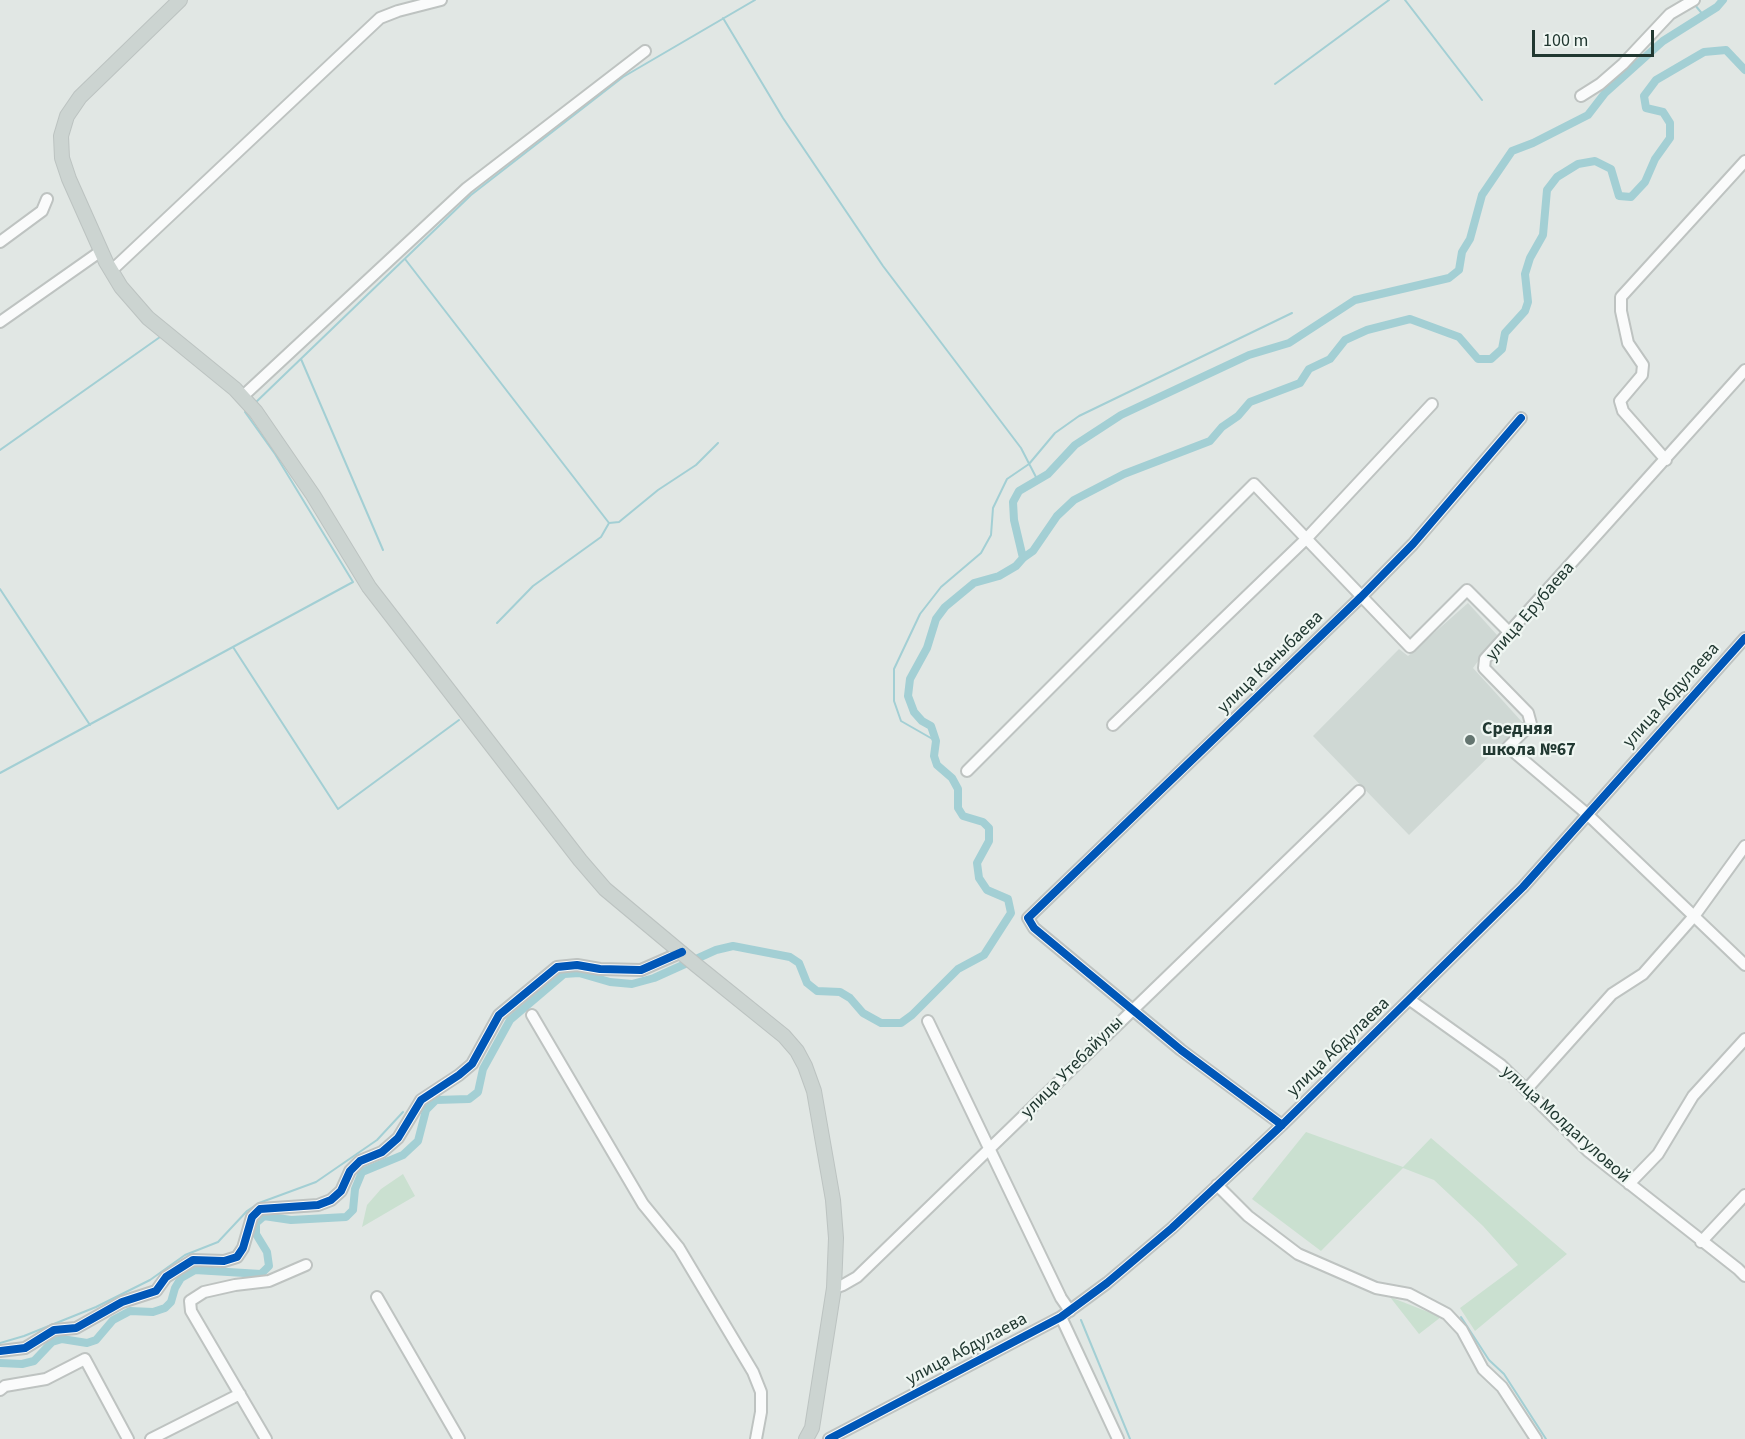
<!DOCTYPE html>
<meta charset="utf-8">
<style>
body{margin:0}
#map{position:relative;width:1745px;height:1439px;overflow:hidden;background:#e1e7e4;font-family:"Source Sans 3",sans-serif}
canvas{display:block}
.scale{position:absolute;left:1532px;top:30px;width:122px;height:27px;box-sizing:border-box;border:3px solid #213831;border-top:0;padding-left:8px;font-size:18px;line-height:21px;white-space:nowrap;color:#213831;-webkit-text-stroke:4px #eff6f2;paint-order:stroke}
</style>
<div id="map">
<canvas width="1745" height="1439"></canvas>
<div class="scale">100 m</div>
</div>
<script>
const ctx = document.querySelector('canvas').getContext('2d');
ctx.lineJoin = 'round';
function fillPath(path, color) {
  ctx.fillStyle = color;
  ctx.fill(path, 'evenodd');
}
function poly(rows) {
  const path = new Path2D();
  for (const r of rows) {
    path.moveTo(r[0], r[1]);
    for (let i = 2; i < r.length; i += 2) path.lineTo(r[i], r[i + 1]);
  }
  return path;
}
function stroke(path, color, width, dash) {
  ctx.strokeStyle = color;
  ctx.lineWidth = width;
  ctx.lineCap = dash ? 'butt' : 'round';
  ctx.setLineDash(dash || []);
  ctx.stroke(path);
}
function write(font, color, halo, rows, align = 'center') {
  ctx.font = font + ' "Source Sans 3",sans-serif';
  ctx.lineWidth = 4.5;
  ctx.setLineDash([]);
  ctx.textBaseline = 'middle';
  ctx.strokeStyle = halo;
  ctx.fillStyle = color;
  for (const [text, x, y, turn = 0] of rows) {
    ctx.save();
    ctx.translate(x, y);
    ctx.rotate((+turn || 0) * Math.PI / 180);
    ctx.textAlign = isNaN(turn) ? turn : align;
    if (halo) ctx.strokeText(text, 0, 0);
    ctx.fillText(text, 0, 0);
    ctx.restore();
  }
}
fillPath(poly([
 [1468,603,1497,635,1473,668,1523,723,1409,835,1313,736,1399,649,1408,656]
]), '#cfd8d4');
fillPath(poly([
 [1306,1132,1403,1167,1431,1138,1567,1254,1475,1331,1460,1308,1518,1265,1483,1226,1434,1180,1403,1168,1321,1251,1252,1199],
 [403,1174,415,1196,362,1227,367,1205,381,1189],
 [1390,1297,1441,1317,1419,1334]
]), '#cae0d0');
stroke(poly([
 [1405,0,1482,100],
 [1695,5,1704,16],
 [723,18,783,118,883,266,1021,448,1038,481],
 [1275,84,1389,0],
 [405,259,609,523,619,522,658,490,696,465,718,443],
 [301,359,383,550],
 [254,404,471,195,623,77,755,0],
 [0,450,160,337],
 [0,589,90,725],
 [497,623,533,586,601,537,609,523],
 [233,647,338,809,459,720],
 [936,741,901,721,894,701,894,669,920,614,941,587,981,553,991,535,993,508,1007,479,1029,464,1055,433,1079,416,1292,313],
 [0,773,353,582,275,454,245,412,248,410],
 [1461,1317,1489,1360,1504,1374,1546,1439],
 [1081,1320,1130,1439],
 [0,1343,24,1336,96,1307,150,1280,185,1255,218,1242,247,1211,259,1203,316,1182,377,1140,403,1112]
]), '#a3cfd4', 2);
stroke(poly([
 [1023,558,1014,520,1013,502,1019,491,1048,474,1075,445,1121,415,1249,355,1289,343,1355,300,1449,278,1459,270,1462,252,1470,239,1482,195,1512,151,1533,143,1588,115,1605,93,1663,41,1717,7,1723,0],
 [0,1363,22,1364,34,1361,52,1342,62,1339,87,1343,96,1340,113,1320,130,1311,153,1312,165,1308,171,1302,175,1288,181,1278,195,1270,261,1274,269,1266,267,1252,256,1234,256,1223,264,1216,291,1220,346,1217,353,1210,355,1189,362,1172,403,1155,418,1141,426,1110,436,1100,469,1099,478,1092,483,1069,510,1020,564,974,579,973,610,982,632,984,654,978,716,950,733,946,790,957,799,963,807,983,817,991,840,992,850,998,863,1013,881,1023,901,1023,912,1015,958,969,984,955,1011,913,1008,899,987,890,979,878,977,863,989,841,989,828,983,822,963,816,958,808,958,789,952,778,937,765,934,756,936,741,931,726,922,721,914,712,908,696,910,679,927,648,936,619,945,607,974,583,999,576,1016,566,1023,558,1033,551,1057,516,1074,500,1124,474,1210,441,1222,427,1238,416,1250,402,1300,383,1309,369,1330,359,1345,340,1367,330,1410,319,1459,337,1478,359,1491,359,1502,349,1505,333,1525,311,1528,302,1525,274,1530,258,1543,235,1547,190,1557,177,1578,164,1595,161,1611,169,1619,196,1631,197,1645,182,1655,159,1670,138,1670,123,1663,112,1646,108,1644,96,1656,80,1704,52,1726,50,1745,70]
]), '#a3cfd4', 8);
const minor = poly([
 [1581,96,1600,84,1623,64,1670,14,1694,0],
 [0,242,42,211,47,199],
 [111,271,380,18,398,11,441,0],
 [0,322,101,251],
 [1745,370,1485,659,1484,668,1528,713,1531,724,1508,747,1587,814,1745,965],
 [242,397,467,188,645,51],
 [1666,460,1623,411,1620,401,1642,375,1643,365,1628,343,1621,311,1621,297,1745,161],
 [1113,725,1306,539,1432,404],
 [967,771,1254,484,1410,647,1467,590,1510,633],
 [1410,1000,1501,1065,1588,1151,1738,1269,1745,1276],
 [532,1015,643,1204,679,1248,753,1372,761,1392,761,1412,756,1439],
 [928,1021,1061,1298,1070,1311],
 [1526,1090,1612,994,1643,974,1695,915,1745,846],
 [1282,1125,1181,1050,1034,928,1028,918,1361,597,1413,544,1521,418],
 [1629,1184,1658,1154,1693,1096,1745,1039],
 [1217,1185,1248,1216,1298,1254,1376,1288,1409,1294,1447,1314,1462,1330,1483,1369,1502,1387,1536,1439],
 [1701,1242,1745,1195],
 [834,1288,843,1285,857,1277,1359,791],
 [377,1297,459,1439],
 [1061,1317,1118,1439],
 [0,1351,25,1348,54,1330,76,1328,122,1302,156,1291,166,1277,193,1260,224,1261,237,1257,243,1248,252,1217,260,1209,318,1205,331,1200,341,1191,350,1171,360,1161,382,1152,398,1138,421,1100,459,1075,472,1064,499,1015,557,967,577,965,600,969,641,970,682,952],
 [0,1390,5,1386,46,1379,85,1359,128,1439],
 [151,1439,240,1394],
 [266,1439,191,1311,190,1301,204,1292,235,1285,269,1281,306,1265],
 [829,1439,1061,1317,1107,1283,1172,1228,1282,1125,1523,887,1745,638]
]);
const major = poly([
 [180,0,80,97,67,116,61,136,62,158,69,179,106,262,121,287,148,318,235,389,256,412,313,495,369,587,580,860,605,889,696,965,784,1036,797,1051,805,1066,814,1091,833,1200,836,1238,834,1288,812,1428,806,1439]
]);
stroke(minor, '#bec3c1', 14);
stroke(major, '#bcc3c1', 16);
stroke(minor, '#fafbfb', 10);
stroke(major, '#ccd4d1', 14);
stroke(poly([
 [1282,1125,1181,1050,1034,928,1028,918,1361,597,1413,544,1521,418],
 [0,1351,25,1348,54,1330,76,1328,122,1302,156,1291,166,1277,193,1260,224,1261,237,1257,243,1248,252,1217,260,1209,318,1205,331,1200,341,1191,350,1171,360,1161,382,1152,398,1138,421,1100,459,1075,472,1064,499,1015,557,967,577,965,600,969,641,970,682,952],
 [829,1439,1061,1317,1107,1283,1172,1228,1282,1125,1523,887,1745,638]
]), '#0057b8', 8);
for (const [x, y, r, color] of [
 [1470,740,6,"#647570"]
]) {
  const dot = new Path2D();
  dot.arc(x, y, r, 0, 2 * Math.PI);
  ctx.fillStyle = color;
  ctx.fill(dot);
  stroke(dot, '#eff6f2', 2);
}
write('18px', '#213831', '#eff6f2', [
 ["улица Ерубаева",1531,612,-49],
 ["улица Каныбаева",1271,663,-44],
 ["улица Абдулаева",1672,696,-48],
 ["улица Абдулаева",1339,1048,-44],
 ["улица Утебайулы",1073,1068,-45],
 ["улица Молдагуловой",1565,1125,42],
 ["улица Абдулаева",967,1350,-28]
]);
write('bold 18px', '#213831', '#eff6f2', [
 ["Средняя",1482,730],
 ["школа №67",1482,751]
], 'left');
</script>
